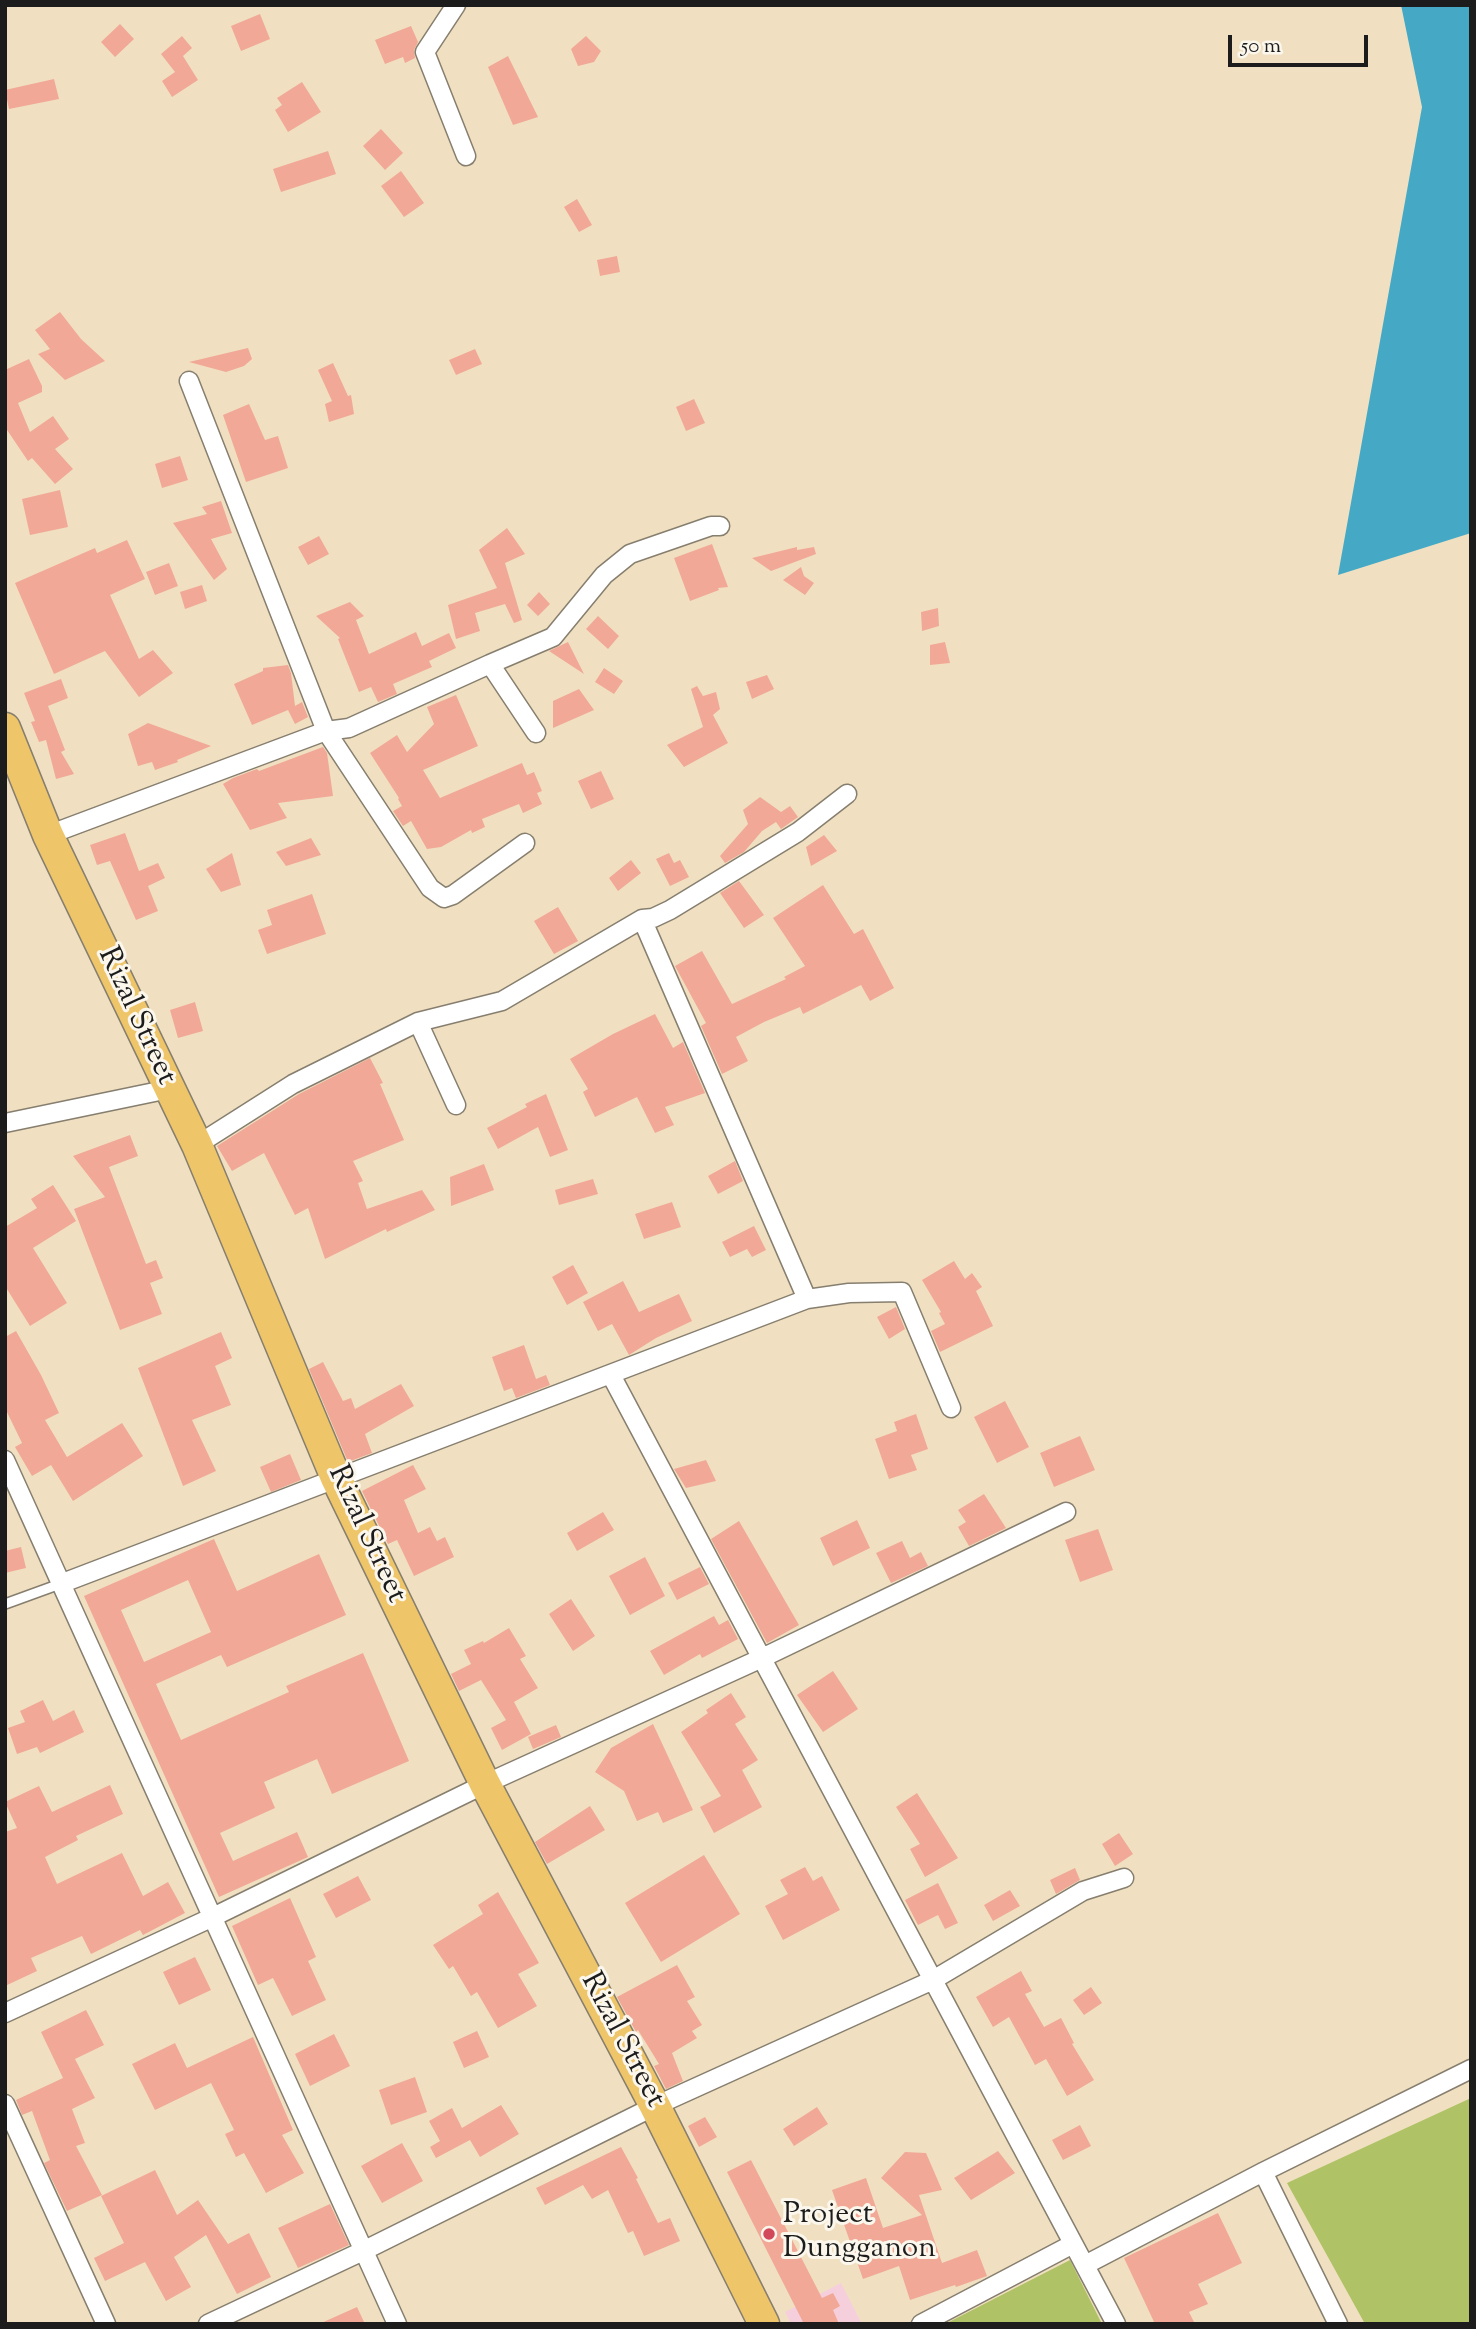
<!DOCTYPE html>
<style>
body{margin:0}
#map{position:relative;width:1476px;height:2329px;overflow:hidden;background:#f0e0c1;font-family:"Sorts Mill Goudy",serif}
canvas{display:block}
.frame{position:absolute;inset:0;border:7px solid #1c1c1c;pointer-events:none}
.scale{position:absolute;left:1228px;top:35px;width:140px;height:32px;box-sizing:border-box;border:4px solid #1c1c1c;border-top:0;padding-left:9px;font-size:21px;line-height:24px;white-space:nowrap;color:#1c1c1c;-webkit-text-stroke:5px #fbf7ec;paint-order:stroke}
</style>
<div id="map">
<canvas width="1476" height="2329"></canvas>
<div class="frame"></div>
<div class="scale">50 m</div>
</div>
<script>
const ctx = document.querySelector('canvas').getContext('2d');
ctx.lineJoin = 'round';
function fillPath(path, color) {
  ctx.fillStyle = color;
  ctx.fill(path, 'evenodd');
}
function poly(rows) {
  const path = new Path2D();
  for (const r of rows) {
    path.moveTo(r[0], r[1]);
    for (let i = 2; i < r.length; i += 2) path.lineTo(r[i], r[i + 1]);
  }
  return path;
}
function stroke(path, color, width, dash) {
  ctx.strokeStyle = color;
  ctx.lineWidth = width;
  ctx.lineCap = dash ? 'butt' : 'round';
  ctx.setLineDash(dash || []);
  ctx.stroke(path);
}
function write(font, color, halo, rows, align = 'center') {
  ctx.font = font + ' "Sorts Mill Goudy",serif';
  ctx.lineWidth = 6;
  ctx.setLineDash([]);
  ctx.textBaseline = 'middle';
  ctx.strokeStyle = halo;
  ctx.fillStyle = color;
  for (const [text, x, y, turn = 0] of rows) {
    ctx.save();
    ctx.translate(x, y);
    ctx.rotate((+turn || 0) * Math.PI / 180);
    ctx.textAlign = isNaN(turn) ? turn : align;
    if (halo) ctx.strokeText(text, 0, 0);
    ctx.fillText(text, 0, 0);
    ctx.restore();
  }
}
fillPath(poly([
 [841,2283,862,2324,791,2324,785,2312]
]), '#f5cfdc');
fillPath(poly([
 [1471,2098,1471,2324,1365,2324,1287,2183],
 [1070,2260,1102,2324,945,2324]
]), '#afc265');
fillPath(poly([
 [1401,5,1471,5,1471,533,1338,575,1422,107]
]), '#45a9c5');
fillPath(poly([
 [260,14,270,39,241,51,231,26],
 [120,24,134,39,115,57,101,42],
 [411,26,418,42,414,50,415,58,405,63,403,57,385,64,375,40],
 [182,36,192,48,183,56,198,80,172,97,162,81,175,72,161,54],
 [586,36,601,51,594,62,578,66,571,49],
 [508,56,538,117,513,125,488,67],
 [54,79,59,99,9,109,5,90],
 [302,82,321,112,288,132,275,110,282,105,277,98],
 [381,129,403,153,385,170,363,146],
 [328,151,336,174,281,192,273,169],
 [401,171,424,203,404,217,381,186],
 [577,199,592,225,579,232,564,207],
 [617,256,620,272,600,276,597,260],
 [60,312,81,339,105,361,65,380,38,354,50,349,35,330],
 [248,348,252,359,244,366,226,372,189,362],
 [475,349,482,364,456,375,449,360],
 [29,359,42,386,42,392,18,403,30,432,53,416,69,439,55,449,73,469,55,484,32,458,28,461,5,427,5,370],
 [333,363,348,396,351,395,354,414,329,422,325,404,332,401,318,370],
 [694,399,705,423,686,431,676,407],
 [249,404,265,440,278,436,288,468,246,482,223,415],
 [180,456,188,480,162,488,155,464],
 [60,490,68,527,30,535,22,499],
 [221,501,232,533,211,539,227,569,214,580,173,523,207,514,202,507],
 [507,528,525,554,505,563,522,620,514,623,505,604,475,613,480,631,456,639,448,605,497,588,479,550],
 [319,536,329,554,308,565,298,547],
 [127,540,145,579,110,595,139,659,153,650,173,673,139,697,105,651,54,674,15,583,95,548,97,553],
 [712,544,728,587,718,588,719,590,690,601,674,558],
 [797,547,797,550,814,547,816,554,771,571,752,558],
 [169,563,178,586,155,595,146,572],
 [801,567,804,576,814,583,805,595,783,580],
 [202,585,207,601,185,609,180,592],
 [539,592,550,604,538,616,527,605],
 [350,602,364,616,356,620,369,654,416,632,422,646,449,633,456,648,429,661,432,667,393,684,397,694,378,702,371,687,359,692,338,639,340,638,316,616],
 [938,608,939,626,922,631,921,612],
 [598,616,619,636,608,649,586,629],
 [568,642,584,674,549,651],
 [945,642,950,663,930,665,930,645],
 [288,665,291,673,295,706,302,702,308,717,295,724,288,710,252,725,234,684,263,671,263,668],
 [604,668,623,681,614,694,595,682],
 [767,675,774,689,752,699,746,682],
 [61,679,68,698,48,706,65,750,61,752,74,774,56,779,46,740,39,742,31,722,35,721,24,693],
 [697,686,703,696,716,692,720,709,713,715,728,743,684,767,667,745,703,727,691,689],
 [579,689,594,710,553,728,553,701],
 [456,695,478,746,423,770,440,798,522,763,527,775,534,772,542,791,537,793,542,804,523,813,519,804,482,819,485,827,472,833,471,830,441,847,427,849,411,821,403,826,393,811,402,806,398,799,399,798,370,753,397,735,407,752,434,724,427,707],
 [148,723,211,746,177,760,178,762,155,770,152,762,138,766,128,734],
 [323,747,327,753,333,796,278,803,287,818,250,830,223,784,233,778,257,769,259,771],
 [601,771,614,799,591,809,578,781],
 [760,797,781,812,790,806,798,817,781,829,776,822,762,831,744,852,725,863,720,856,748,824,743,810],
 [125,833,139,871,158,863,165,878,148,886,158,911,136,920,110,861,97,865,90,845],
 [824,835,837,851,811,866,806,847],
 [311,838,321,855,286,866,276,852],
 [232,853,241,885,221,892,206,869],
 [669,853,674,863,680,860,689,877,670,886,656,859],
 [631,860,641,873,618,891,609,878],
 [739,881,764,915,744,928,720,893],
 [823,885,854,934,863,929,894,988,870,1001,861,985,803,1014,800,1007,764,1022,736,1037,748,1061,722,1074,701,1026,706,1023,675,966,702,951,732,1004,786,979,784,977,805,966,773,918],
 [312,894,326,934,267,954,258,930,272,925,267,910],
 [558,907,578,941,554,954,534,921],
 [195,1002,203,1031,178,1038,170,1010],
 [655,1014,673,1048,683,1042,705,1093,665,1107,674,1125,655,1133,637,1097,595,1117,583,1092,588,1089,570,1059,613,1034],
 [370,1058,383,1083,380,1084,404,1140,353,1161,363,1181,358,1183,367,1209,422,1190,435,1210,387,1232,386,1229,325,1259,308,1208,295,1215,264,1153,232,1171,217,1146,299,1094],
 [546,1094,568,1150,550,1157,538,1127,498,1149,487,1128,527,1107,525,1104],
 [130,1135,138,1156,109,1167,146,1264,156,1260,163,1278,150,1283,162,1314,120,1330,74,1209,105,1197,73,1156],
 [735,1161,743,1181,718,1194,708,1176],
 [484,1164,494,1190,451,1206,450,1177],
 [593,1179,598,1194,559,1205,555,1190],
 [53,1185,76,1221,33,1248,67,1303,30,1326,5,1286,5,1227,37,1208,31,1199],
 [672,1202,681,1227,644,1239,635,1214],
 [754,1226,766,1250,752,1257,747,1249,730,1257,722,1242],
 [954,1261,965,1279,972,1273,982,1287,976,1291,993,1326,940,1352,931,1331,945,1324,939,1313,941,1312,922,1280],
 [573,1265,588,1293,567,1305,552,1277],
 [623,1281,639,1312,679,1294,692,1321,656,1338,629,1355,612,1324,598,1331,583,1302],
 [896,1307,905,1329,889,1339,877,1317],
 [16,1331,41,1375,59,1413,45,1420,67,1457,122,1423,143,1456,73,1501,51,1465,32,1476,15,1447,22,1443,5,1408,5,1337],
 [221,1332,232,1358,215,1366,231,1405,192,1420,216,1471,183,1486,138,1368],
 [524,1345,536,1379,546,1375,550,1385,516,1398,512,1388,504,1391,492,1357],
 [323,1362,343,1401,351,1398,355,1409,401,1384,414,1406,365,1434,372,1453,348,1462,309,1369],
 [1005,1401,1029,1447,997,1463,974,1417],
 [916,1414,928,1449,911,1455,917,1470,889,1479,875,1439,897,1431,894,1422],
 [1080,1436,1095,1470,1054,1487,1040,1453],
 [290,1454,301,1480,271,1492,260,1467],
 [706,1460,716,1481,686,1488,674,1469],
 [413,1465,426,1489,404,1500,418,1533,430,1527,437,1541,445,1537,454,1557,414,1576,397,1540,388,1544,362,1491],
 [984,1494,1006,1528,969,1546,958,1527,966,1522,958,1510],
 [603,1512,614,1530,577,1551,567,1533],
 [857,1520,870,1548,833,1566,820,1538],
 [739,1521,799,1625,767,1643,711,1539],
 [1098,1529,1113,1570,1080,1582,1065,1540],
 [214,1539,237,1591,319,1554,346,1615,227,1667,221,1655,156,1684,181,1740,289,1692,286,1686,363,1653,409,1761,332,1794,317,1759,264,1782,275,1808,220,1833,233,1861,297,1832,308,1857,219,1897,84,1596],
 [188,1580,211,1632,144,1662,121,1610],
 [902,1541,910,1558,921,1552,928,1566,891,1583,876,1553],
 [21,1547,26,1568,5,1573,5,1551],
 [645,1557,665,1596,630,1615,609,1576],
 [700,1567,709,1584,677,1600,668,1583],
 [571,1599,595,1636,573,1651,549,1614],
 [714,1616,719,1625,728,1620,738,1639,702,1658,700,1654,664,1675,650,1651],
 [509,1628,526,1656,520,1659,538,1688,514,1702,531,1734,502,1750,491,1728,506,1720,481,1680,459,1691,451,1674,471,1664,464,1650,483,1641,484,1643],
 [833,1671,858,1709,823,1732,797,1695],
 [731,1693,746,1717,735,1724,758,1760,742,1770,762,1807,714,1833,700,1807,721,1796,681,1732,708,1713,706,1710],
 [43,1700,53,1721,74,1710,84,1732,40,1753,37,1747,17,1754,8,1728,25,1722,20,1711],
 [653,1724,693,1810,663,1823,658,1812,637,1821,624,1791,595,1772,611,1748],
 [556,1725,561,1737,533,1749,528,1737],
 [110,1785,123,1814,76,1836,78,1840,45,1857,57,1884,122,1853,143,1896,168,1882,185,1913,143,1935,140,1930,91,1954,82,1936,31,1958,37,1971,5,1986,5,1832,17,1828,5,1802,39,1786,52,1812],
 [917,1793,958,1858,925,1877,910,1849,920,1844,896,1807],
 [590,1806,605,1830,547,1864,535,1842],
 [1119,1833,1133,1854,1115,1866,1102,1844],
 [704,1855,740,1914,661,1962,625,1903],
 [805,1867,813,1881,822,1876,840,1910,783,1940,765,1906,788,1894,780,1880],
 [1075,1868,1080,1880,1056,1894,1050,1880],
 [358,1876,371,1900,336,1918,323,1894],
 [938,1883,958,1923,945,1929,938,1915,918,1925,905,1900],
 [1010,1890,1020,1906,993,1921,984,1905],
 [498,1892,539,1963,518,1974,537,2006,498,2028,477,1992,471,1996,453,1966,449,1969,433,1945,483,1914,478,1905],
 [290,1898,316,1957,308,1961,326,2000,292,2016,273,1978,258,1985,232,1926],
 [195,1957,211,1990,179,2005,163,1972],
 [677,1965,695,1997,687,2001,702,2025,692,2031,697,2038,672,2053,683,2081,666,2089,654,2066,659,2064,638,2030,636,2032,617,1997],
 [1021,1971,1032,1991,1025,1994,1044,2027,1061,2018,1074,2043,1072,2044,1094,2080,1067,2096,1046,2059,1035,2065,1009,2017,993,2027,976,1997],
 [1091,1987,1102,2003,1084,2015,1073,2000],
 [86,2010,104,2045,75,2059,95,2098,72,2109,85,2143,76,2146,102,2195,67,2211,44,2163,50,2160,32,2111,22,2115,16,2100,63,2078,41,2032],
 [477,2031,489,2057,464,2068,453,2042],
 [334,2034,350,2066,310,2086,295,2054],
 [253,2037,293,2130,282,2135,304,2173,266,2193,244,2153,236,2157,225,2134,234,2130,211,2083,155,2110,132,2064,175,2043,187,2068],
 [415,2077,427,2112,391,2125,379,2090],
 [501,2105,519,2134,480,2157,470,2140,436,2158,430,2147,440,2141,429,2121,452,2108,462,2128],
 [817,2107,828,2124,794,2146,783,2129],
 [705,2117,717,2137,699,2147,688,2126],
 [1080,2125,1091,2146,1063,2160,1052,2140],
 [402,2143,423,2181,382,2203,361,2166],
 [621,2147,638,2178,636,2179,658,2223,670,2218,680,2241,644,2256,633,2231,628,2233,608,2190,592,2199,583,2185,545,2205,536,2188],
 [998,2151,1015,2173,971,2200,954,2178],
 [905,2152,926,2153,942,2190,919,2195,942,2263,977,2250,987,2276,956,2287,955,2285,910,2300,899,2266,863,2279,832,2190,866,2178,883,2228,922,2215,881,2178],
 [751,2160,822,2298,833,2293,840,2306,833,2310,839,2324,804,2324,727,2172],
 [155,2170,177,2215,198,2200,228,2244,249,2233,271,2277,237,2294,206,2235,174,2257,191,2287,166,2301,145,2262,105,2281,94,2258,124,2243,101,2196],
 [330,2204,349,2245,298,2268,278,2228],
 [1218,2213,1242,2263,1198,2284,1208,2304,1189,2312,1195,2324,1155,2324,1124,2258],
 [357,2307,365,2324,319,2324]
]), '#f1a896');
const service = poly([
 [5,1604,60,1584]
]);
const minor = poly([
 [456,5,425,52,466,156],
 [189,381,326,731,430,888,444,898,453,895,525,843],
 [490,664,553,637,604,575,630,554,711,526,720,526],
 [48,835,326,731,349,728,490,664,536,733],
 [642,919,807,1299],
 [418,1022,456,1105],
 [5,1123,169,1089],
 [197,1145,293,1084,418,1022,502,1001,642,919,653,918,670,910,798,832,847,794],
 [611,1375,1116,2324],
 [5,1460,397,2324],
 [60,1584,807,1299,849,1293,902,1292,951,1408],
 [5,2013,213,1917,485,1784,762,1658,1066,1512],
 [5,2104,106,2324],
 [1263,2172,1338,2324],
 [1085,2265,1263,2172,1471,2069],
 [208,2324,365,2250,655,2106,933,1980,1083,1891,1124,1878],
 [921,2324,1073,2244]
]);
const trunk = poly([
 [5,728,48,835,197,1145,336,1478,485,1784,655,2106,764,2324]
]);
stroke(service, '#867e6e', 12);
stroke(minor, '#867e6e', 21);
stroke(trunk, '#867e6e', 33);
stroke(service, '#fff', 9);
stroke(minor, '#fff', 18);
stroke(trunk, '#eec569', 30);
for (const [x, y, r, color] of [
 [769,2234,7,"#d1495b"]
]) {
  const dot = new Path2D();
  dot.arc(x, y, r, 0, 2 * Math.PI);
  ctx.fillStyle = color;
  ctx.fill(dot);
  stroke(dot, '#fbf7ec', 2.5);
}
write('30px', '#1c1c1c', '#fbf7ec', [
 ["Rizal Street",135,1017,65],
 ["Rizal Street",365,1535,65],
 ["Rizal Street",621,2041,62]
]);
write('30px', '#1c1c1c', '#fbf7ec', [
 ["Project",783,2217],
 ["Dungganon",783,2251]
], 'left');
</script>
